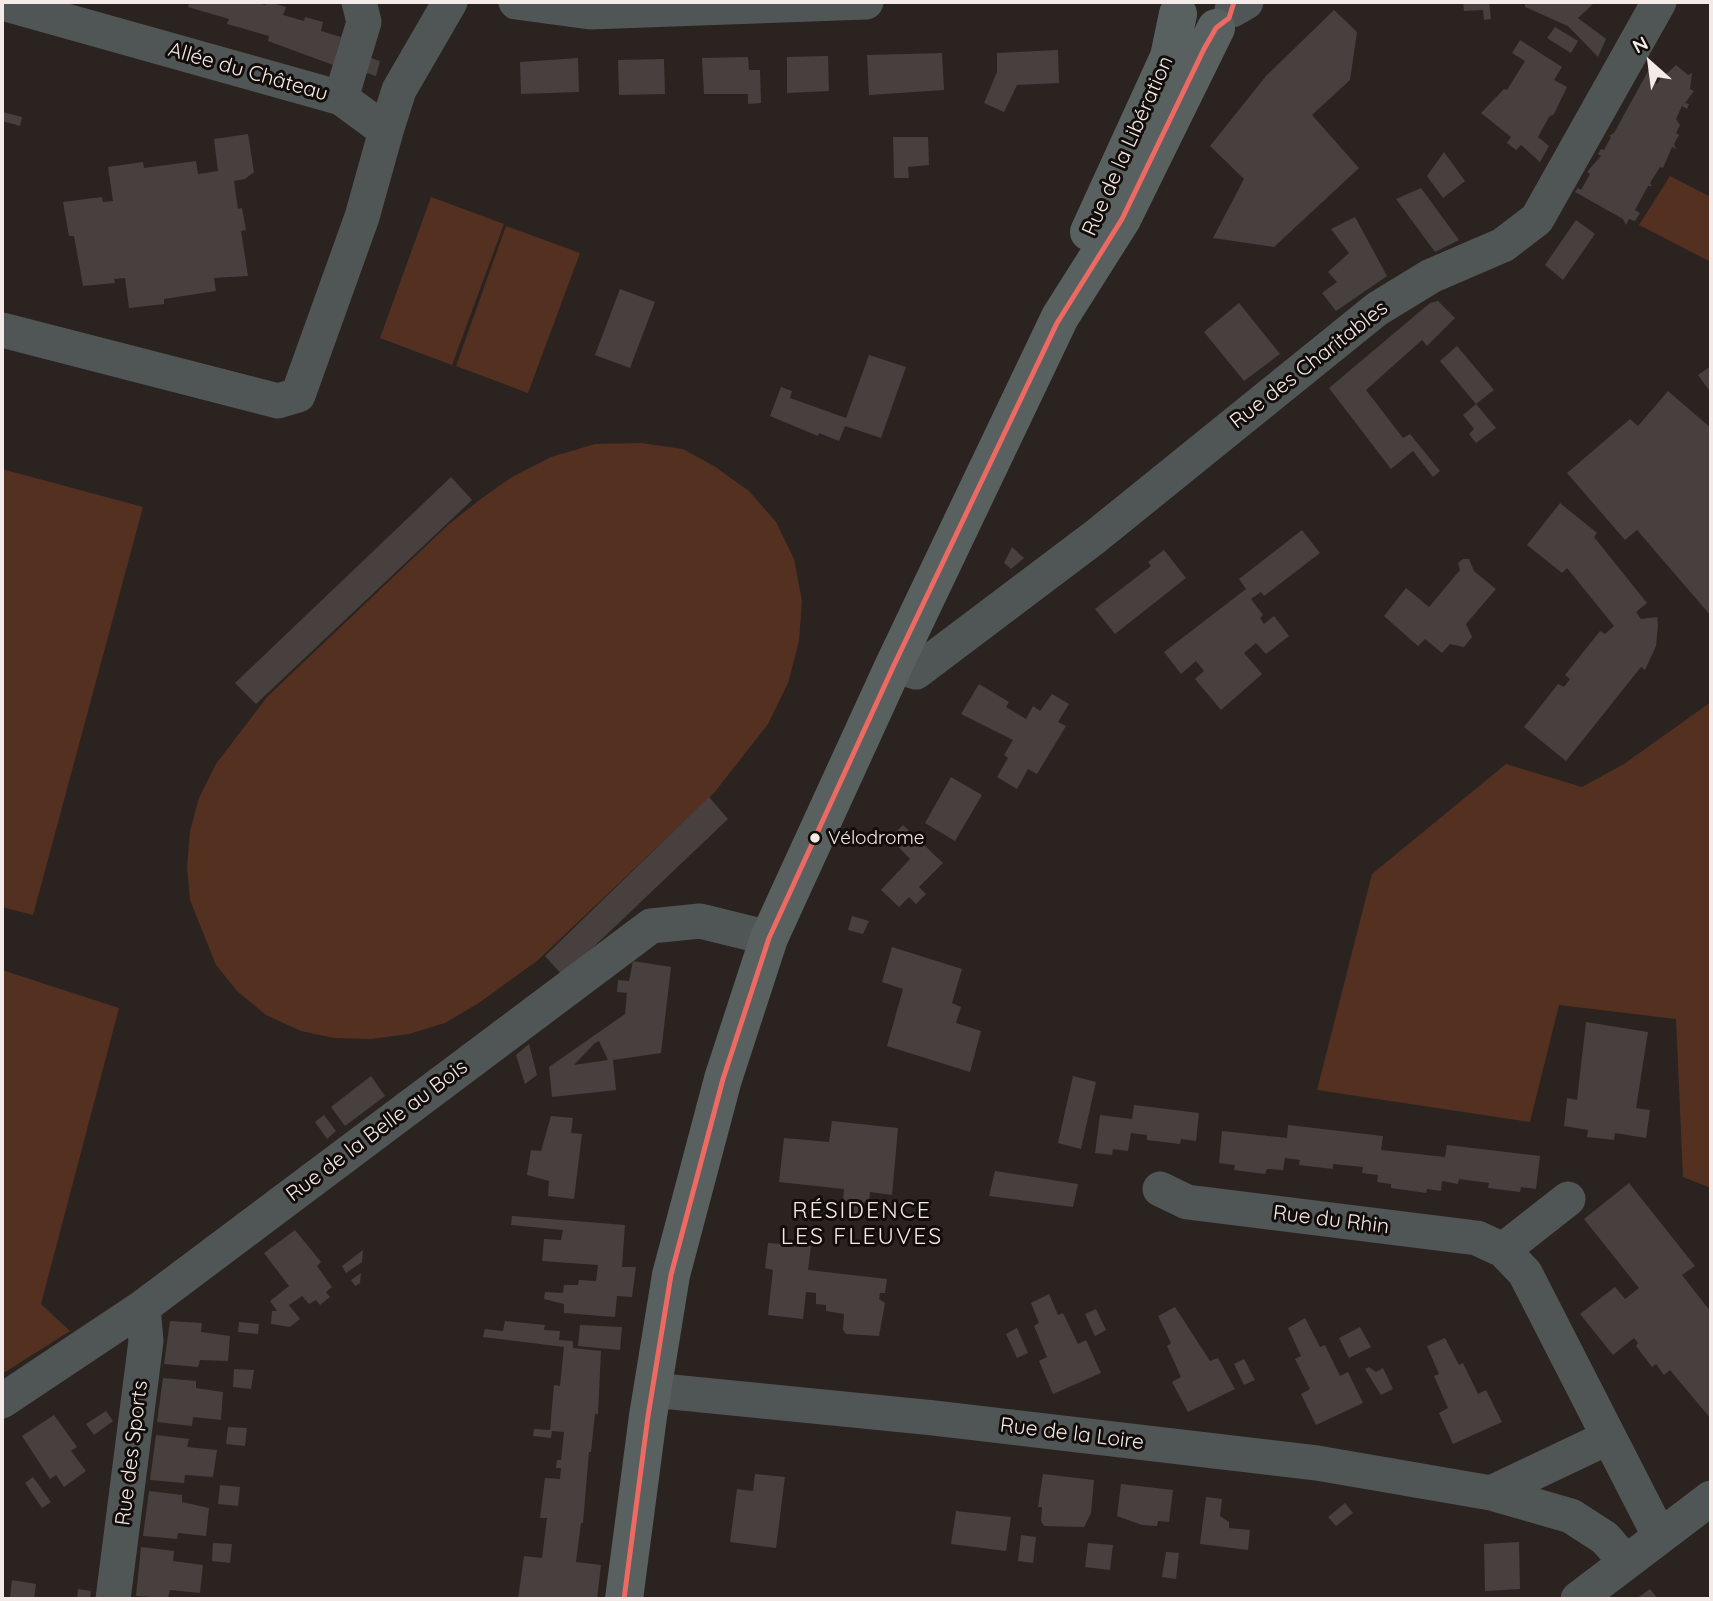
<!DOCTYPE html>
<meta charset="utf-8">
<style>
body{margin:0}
#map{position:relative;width:1713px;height:1601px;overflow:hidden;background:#2b2320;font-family:Quicksand,sans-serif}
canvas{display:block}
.frame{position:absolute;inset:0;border:4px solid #f4eae7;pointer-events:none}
.north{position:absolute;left:1615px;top:28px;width:70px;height:70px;-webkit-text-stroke:5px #120d0a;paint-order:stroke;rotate:332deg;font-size:19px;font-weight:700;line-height:28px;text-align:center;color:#f4eae7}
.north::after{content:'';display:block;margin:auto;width:24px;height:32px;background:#f4eae7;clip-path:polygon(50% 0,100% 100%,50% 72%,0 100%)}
</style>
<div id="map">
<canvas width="1713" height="1601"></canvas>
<div class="frame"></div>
<div class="north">N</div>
</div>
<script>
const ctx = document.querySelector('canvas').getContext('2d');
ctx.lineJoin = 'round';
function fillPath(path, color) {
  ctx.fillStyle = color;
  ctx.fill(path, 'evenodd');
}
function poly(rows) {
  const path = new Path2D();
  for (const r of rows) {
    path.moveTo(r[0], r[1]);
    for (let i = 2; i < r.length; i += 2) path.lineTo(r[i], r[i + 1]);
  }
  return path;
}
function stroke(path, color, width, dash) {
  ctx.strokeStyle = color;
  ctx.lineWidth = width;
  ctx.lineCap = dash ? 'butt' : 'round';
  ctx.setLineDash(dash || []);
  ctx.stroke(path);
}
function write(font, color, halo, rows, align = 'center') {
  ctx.font = font + ' Quicksand,sans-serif';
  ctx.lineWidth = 6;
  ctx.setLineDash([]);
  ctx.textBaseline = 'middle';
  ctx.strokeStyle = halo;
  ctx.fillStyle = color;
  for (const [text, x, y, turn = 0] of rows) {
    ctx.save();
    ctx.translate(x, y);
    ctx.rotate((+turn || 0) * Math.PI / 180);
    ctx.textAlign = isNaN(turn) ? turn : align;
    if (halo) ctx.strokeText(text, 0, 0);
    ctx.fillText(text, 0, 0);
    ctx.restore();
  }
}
fillPath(poly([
 [1670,176,1711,197,1711,262,1639,225],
 [431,197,504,224,452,365,380,338],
 [506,226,580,253,528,393,456,366],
 [641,443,683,449,714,466,749,491,776,522,794,559,802,601,799,641,788,683,768,724,714,793,538,960,479,1003,445,1023,409,1034,371,1039,334,1038,301,1031,266,1015,237,991,216,965,190,900,187,867,190,831,199,798,216,764,267,697,448,525,482,498,512,477,551,457,595,444],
 [2,469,143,507,33,915,2,907],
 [1711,702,1711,1188,1683,1177,1676,1019,1559,1005,1530,1122,1317,1090,1372,874,1506,764,1582,787,1624,764],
 [2,970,119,1008,41,1304,70,1331,2,1374]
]), '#543021');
fillPath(poly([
 [190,2,255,2,265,5,269,2,286,7,283,15,304,21,305,17,323,22,321,31,341,37,333,65,268,41,269,36,227,24,229,19,188,7],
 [1463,2,1489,2,1491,19,1484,20,1483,10,1464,11],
 [1525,2,1595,2,1578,18,1606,39,1598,57,1568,26,1525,7],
 [1334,10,1357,32,1350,80,1312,115,1359,168,1274,247,1213,238,1244,179,1210,146,1266,76],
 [1555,27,1578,41,1571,53,1547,38],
 [1520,40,1562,67,1554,80,1567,87,1554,114,1549,117,1538,137,1549,146,1540,162,1521,145,1516,150,1507,143,1511,137,1481,113,1504,89,1507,90,1525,61,1512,53],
 [1058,50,1059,83,1017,85,1004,112,984,103,997,72,997,53],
 [942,53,944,90,869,95,867,55],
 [362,55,380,61,376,76,358,70],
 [828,56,829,91,787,93,787,57],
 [748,57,749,70,760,70,761,103,748,104,748,94,704,94,702,58],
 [578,58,579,92,521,94,520,62],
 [664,59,665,94,619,95,618,60],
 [1652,64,1657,67,1649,79,1657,84,1661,78,1659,75,1665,75,1676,65,1688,75,1692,73,1690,89,1694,91,1685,103,1689,104,1687,109,1682,106,1676,119,1680,125,1676,133,1679,135,1674,144,1676,149,1672,147,1663,168,1660,167,1650,183,1652,186,1648,186,1635,210,1640,213,1635,221,1629,219,1626,225,1623,219,1575,192,1578,188,1581,190,1590,174,1587,172,1601,156,1598,154,1601,149,1604,150,1611,137,1609,136,1614,133],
 [2,112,22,117,20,126,2,121],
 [248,134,254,172,245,179,234,181,238,209,242,208,246,230,241,231,248,276,214,278,216,291,164,299,164,304,129,308,125,278,114,279,115,283,83,286,74,236,69,236,63,202,102,197,103,202,113,201,108,167,143,162,144,168,196,161,198,174,218,171,214,139],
 [893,137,928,137,929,165,908,167,909,178,894,178],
 [1444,152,1465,181,1443,198,1427,176],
 [1421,188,1459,240,1435,252,1396,199],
 [1355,217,1387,276,1336,311,1322,293,1337,282,1328,272,1349,253,1331,229],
 [1576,220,1595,234,1563,280,1545,265],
 [620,289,655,302,630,368,595,355],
 [1438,301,1455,318,1427,346,1422,340,1366,390,1403,438,1410,434,1440,471,1433,477,1413,451,1391,469,1329,388,1430,303],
 [1239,303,1280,354,1244,381,1204,332],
 [1457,346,1494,390,1476,404,1496,428,1476,443,1469,434,1474,429,1463,415,1476,404,1440,361],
 [869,355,906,367,881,438,845,426,839,441,819,433,818,436,770,416,781,387,792,391,790,398,846,418],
 [1711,366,1711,393,1698,375],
 [1668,391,1711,428,1711,616,1637,530,1625,540,1567,473,1630,419,1638,426],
 [451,477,472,500,256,704,235,683],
 [1560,503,1597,533,1594,537,1647,603,1636,612,1641,619,1657,617,1658,625,1656,646,1645,670,1641,667,1566,761,1524,727,1558,684,1564,687,1570,679,1565,675,1600,631,1605,634,1614,626,1567,568,1562,573,1527,545],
 [1302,530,1320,553,1264,596,1261,592,1251,599,1263,615,1260,618,1264,624,1274,616,1289,636,1266,654,1256,643,1244,653,1262,674,1221,710,1195,679,1204,671,1196,661,1181,674,1164,652,1246,589,1239,579],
 [1012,547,1024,558,1011,569,1004,563],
 [1164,550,1186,578,1115,634,1095,609,1151,566,1148,562],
 [1463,559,1469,559,1474,571,1496,589,1466,624,1472,637,1464,647,1450,644,1442,653,1425,639,1418,646,1384,616,1406,588,1429,607,1460,570,1458,563],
 [979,684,1009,702,1006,707,1026,719,1033,706,1040,711,1052,694,1069,704,1058,722,1066,726,1037,774,1028,769,1017,789,997,777,1008,758,1004,755,1013,740,961,714],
 [951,777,982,795,955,841,925,823],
 [709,797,728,819,563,976,545,956],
 [903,825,943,863,919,887,926,894,916,904,909,897,899,907,881,890,910,859,890,838],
 [852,916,869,921,863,934,848,930],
 [892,947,962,969,952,1003,961,1007,956,1023,981,1031,970,1072,887,1046,903,989,882,982],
 [633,961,671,967,661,1053,613,1060,616,1090,552,1097,549,1067,625,1014,627,993,617,992,618,980,629,981],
 [599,1041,608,1060,574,1065,595,1043],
 [1586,1022,1648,1032,1636,1108,1650,1110,1646,1138,1615,1133,1614,1140,1587,1137,1588,1130,1564,1126,1567,1098,1577,1100],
 [529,1044,537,1075,525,1084,516,1055],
 [371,1076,385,1096,345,1126,331,1107],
 [1073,1076,1096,1082,1081,1149,1058,1143],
 [1134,1105,1199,1113,1196,1141,1181,1139,1180,1144,1147,1140,1147,1135,1131,1133,1128,1151,1113,1149,1112,1155,1095,1153,1100,1115,1132,1119],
 [324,1115,336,1131,327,1139,315,1122],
 [551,1116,573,1118,571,1133,582,1134,574,1199,548,1196,549,1181,527,1175,531,1150,541,1151],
 [832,1121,898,1128,892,1195,870,1192,869,1202,864,1202,862,1216,852,1215,854,1201,843,1201,844,1189,779,1182,784,1138,829,1142],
 [1288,1125,1383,1136,1381,1150,1445,1157,1447,1145,1540,1156,1536,1189,1521,1187,1520,1192,1488,1188,1489,1183,1459,1179,1458,1184,1442,1181,1441,1191,1427,1189,1426,1193,1391,1188,1391,1184,1377,1182,1378,1175,1362,1173,1363,1167,1333,1164,1333,1169,1299,1165,1300,1160,1285,1158,1283,1170,1267,1169,1265,1174,1234,1170,1235,1165,1219,1163,1222,1131,1287,1138],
 [995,1171,1078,1184,1073,1207,989,1196],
 [1629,1183,1695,1266,1682,1275,1711,1312,1711,1419,1670,1370,1664,1375,1656,1364,1652,1367,1636,1346,1638,1343,1634,1338,1613,1355,1580,1314,1615,1287,1625,1299,1639,1288,1584,1219],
 [512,1216,625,1225,622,1267,636,1267,632,1297,617,1296,615,1317,564,1313,564,1304,544,1299,545,1292,563,1293,564,1285,578,1285,579,1280,596,1281,598,1265,542,1261,544,1239,561,1240,563,1230,511,1225],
 [295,1230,321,1262,317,1266,332,1287,326,1292,330,1297,320,1305,316,1300,309,1304,302,1296,289,1305,300,1319,290,1327,271,1324,272,1311,277,1311,270,1301,289,1286,264,1253],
 [768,1243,811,1246,808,1270,887,1279,885,1293,880,1293,879,1299,885,1303,879,1336,846,1334,843,1330,844,1314,826,1311,826,1305,816,1304,816,1293,806,1292,803,1319,768,1315,773,1270,765,1268],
 [363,1250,362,1262,346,1273,342,1266],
 [361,1273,360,1283,355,1286,351,1280],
 [1049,1294,1058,1315,1063,1313,1078,1344,1086,1340,1101,1373,1053,1394,1039,1361,1047,1357,1034,1326,1039,1323,1031,1303],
 [1175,1307,1210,1361,1218,1358,1235,1389,1188,1412,1172,1382,1181,1377,1167,1346,1171,1343,1158,1316],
 [1096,1309,1106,1330,1095,1336,1085,1314],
 [1305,1318,1320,1347,1325,1345,1340,1376,1348,1372,1363,1403,1316,1425,1301,1394,1310,1389,1295,1359,1301,1356,1288,1328],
 [170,1321,202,1323,201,1332,230,1336,228,1361,200,1360,198,1367,164,1364],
 [505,1321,545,1325,544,1330,560,1331,559,1340,573,1341,573,1348,601,1351,598,1414,595,1414,591,1452,589,1452,583,1523,581,1523,576,1562,601,1565,597,1599,518,1599,524,1556,542,1558,547,1518,540,1518,545,1478,560,1479,561,1468,556,1468,557,1460,561,1460,564,1432,552,1431,551,1438,533,1436,534,1429,550,1430,554,1385,560,1386,564,1347,483,1337,485,1329,503,1331],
 [239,1322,259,1324,258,1334,238,1332],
 [580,1325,622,1327,620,1350,578,1346],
 [1360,1327,1371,1347,1349,1358,1339,1338],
 [1017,1328,1028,1353,1017,1358,1006,1334],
 [1445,1338,1459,1365,1463,1363,1478,1394,1486,1390,1502,1422,1453,1444,1439,1413,1448,1408,1434,1376,1439,1374,1427,1346],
 [1244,1359,1255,1380,1244,1385,1234,1364],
 [1369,1367,1376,1372,1383,1368,1393,1389,1381,1395,1365,1369],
 [234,1369,254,1370,251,1389,233,1387],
 [163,1378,196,1381,196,1388,223,1392,221,1420,193,1417,192,1426,157,1422],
 [106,1411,113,1421,94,1435,86,1424],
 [54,1415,77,1447,71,1451,86,1471,64,1487,56,1475,50,1479,22,1436],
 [228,1427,247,1428,245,1446,226,1444],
 [156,1435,189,1439,187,1447,217,1450,213,1477,185,1475,184,1483,150,1480],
 [755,1474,785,1477,776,1548,730,1542,737,1489,753,1491],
 [1043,1474,1094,1480,1091,1513,1084,1527,1044,1526,1041,1521,1042,1507,1038,1507],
 [33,1477,51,1502,42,1508,25,1483],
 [1121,1484,1173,1490,1169,1522,1158,1521,1157,1526,1142,1525,1117,1516],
 [220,1485,240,1487,238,1506,218,1504],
 [149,1491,182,1495,182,1502,209,1508,206,1536,178,1533,177,1539,143,1536],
 [1206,1497,1222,1499,1220,1516,1229,1522,1229,1528,1250,1530,1248,1550,1200,1544],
 [1345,1503,1353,1513,1336,1526,1328,1517],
 [956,1511,1011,1517,1006,1551,951,1544],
 [1021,1535,1036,1537,1033,1563,1018,1561],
 [1519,1542,1520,1589,1485,1591,1484,1544],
 [213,1543,232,1544,230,1563,212,1561],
 [1088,1543,1113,1545,1110,1570,1085,1567],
 [141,1547,174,1551,173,1561,203,1565,200,1593,170,1590,168,1598,136,1596],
 [1166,1552,1179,1553,1176,1579,1162,1577],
 [12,1580,36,1584,34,1599,10,1598],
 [78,1589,91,1591,90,1599,77,1599],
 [1650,1589,1658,1599,1636,1599]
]), '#47403e');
stroke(poly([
 [516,2,590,12,866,2],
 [2,3,341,98,386,131,399,90,450,2],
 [1232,10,1246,2],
 [341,98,364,22,359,2],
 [2,330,278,401,298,395,362,217,386,131],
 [894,665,916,672,1095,537,1377,309,1431,276,1503,245,1537,219,1659,2],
 [1160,1189,1187,1202,1477,1238,1503,1250,1525,1273,1659,1535],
 [1503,1250,1568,1199],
 [652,1390,934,1418,1317,1463,1491,1493,1571,1516,1605,1538,1625,1561],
 [2,1401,143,1307,651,926,700,921,769,938],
 [1491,1493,1607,1438],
 [113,1599,146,1341,143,1307],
 [1578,1599,1711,1498]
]), '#505655', 35);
stroke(poly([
 [1089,232,1169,57,1178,14],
 [624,1599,648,1416,671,1275,723,1079,769,938,894,665,1040,359,1060,317,1122,219,1216,28]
]), '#586160', 38);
stroke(poly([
 [624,1599,648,1416,671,1275,723,1079,769,938,894,665,1057,323,1122,219,1204,49,1216,28,1229,18,1234,2]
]), '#ee6962', 5);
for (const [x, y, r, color] of [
 [815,838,6,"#f4eae7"]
]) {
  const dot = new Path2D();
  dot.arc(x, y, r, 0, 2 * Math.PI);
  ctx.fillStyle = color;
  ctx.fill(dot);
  stroke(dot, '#120d0a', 2.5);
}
write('19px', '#f4eae7', '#120d0a', [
 ["Vélodrome",828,838]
], 'left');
write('21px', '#f4eae7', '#120d0a', [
 ["Allée du Château",248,72,16],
 ["Rue de la Libération",1128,146,-66],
 ["Rue des Charitables",1309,365,-38],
 ["Rue de la Belle au Bois",377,1131,-37],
 ["Rue du Rhin",1331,1220,7],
 ["Rue de la Loire",1072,1434,7],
 ["Rue des Sports",132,1453,-83]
]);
ctx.letterSpacing = '2px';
write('23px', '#f4eae7', '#120d0a', [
 ["RÉSIDENCE",862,1211],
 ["LES FLEUVES",862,1237]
]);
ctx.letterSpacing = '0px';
</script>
